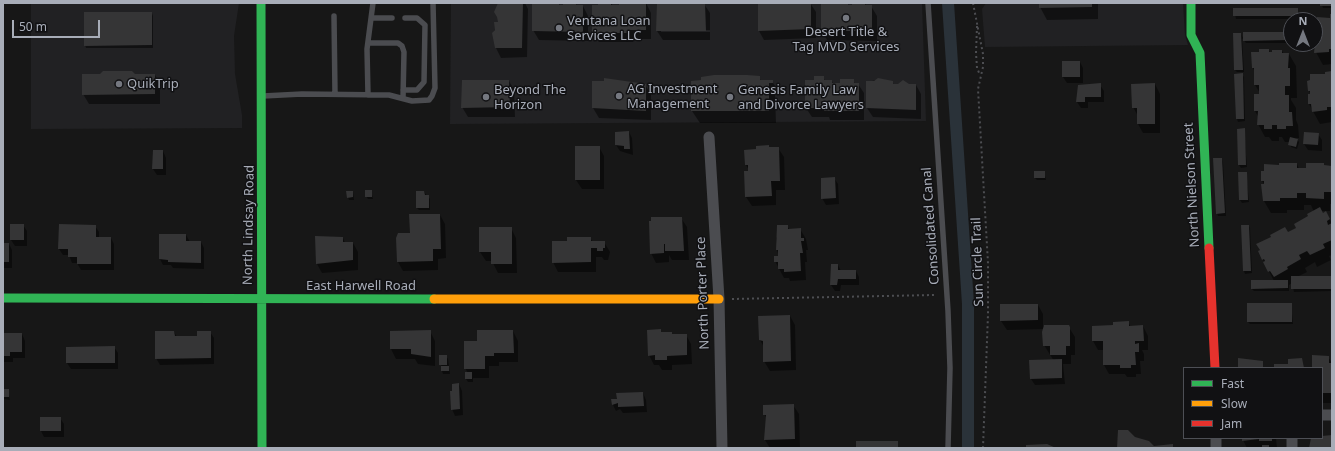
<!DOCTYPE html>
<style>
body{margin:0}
#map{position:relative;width:1335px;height:451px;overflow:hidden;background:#171717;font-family:"Noto Sans",sans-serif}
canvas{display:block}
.frame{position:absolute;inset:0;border:4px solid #a8adb8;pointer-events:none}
.legend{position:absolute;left:1183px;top:367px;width:140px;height:72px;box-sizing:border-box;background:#111113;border:1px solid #4d4f55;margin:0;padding:5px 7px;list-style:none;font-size:12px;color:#a8adb8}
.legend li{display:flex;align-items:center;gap:8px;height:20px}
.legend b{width:20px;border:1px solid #4d4f55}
.north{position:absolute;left:1283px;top:12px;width:40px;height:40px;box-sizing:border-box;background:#111113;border:1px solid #4d4f55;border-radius:50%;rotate:0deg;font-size:11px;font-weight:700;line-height:16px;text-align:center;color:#a8adb8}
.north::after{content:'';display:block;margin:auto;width:14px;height:18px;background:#757880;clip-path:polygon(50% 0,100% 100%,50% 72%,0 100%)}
.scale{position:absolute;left:12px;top:20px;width:88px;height:18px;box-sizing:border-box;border:2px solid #a8adb8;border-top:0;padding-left:5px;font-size:12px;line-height:14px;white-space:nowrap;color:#a8adb8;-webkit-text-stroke:3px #111113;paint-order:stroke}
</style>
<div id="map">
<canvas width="1335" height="451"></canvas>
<div class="frame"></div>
<ul class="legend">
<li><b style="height:5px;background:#30b455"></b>Fast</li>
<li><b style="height:5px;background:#ff9f0a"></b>Slow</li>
<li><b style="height:5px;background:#e5322d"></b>Jam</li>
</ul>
<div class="north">N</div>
<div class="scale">50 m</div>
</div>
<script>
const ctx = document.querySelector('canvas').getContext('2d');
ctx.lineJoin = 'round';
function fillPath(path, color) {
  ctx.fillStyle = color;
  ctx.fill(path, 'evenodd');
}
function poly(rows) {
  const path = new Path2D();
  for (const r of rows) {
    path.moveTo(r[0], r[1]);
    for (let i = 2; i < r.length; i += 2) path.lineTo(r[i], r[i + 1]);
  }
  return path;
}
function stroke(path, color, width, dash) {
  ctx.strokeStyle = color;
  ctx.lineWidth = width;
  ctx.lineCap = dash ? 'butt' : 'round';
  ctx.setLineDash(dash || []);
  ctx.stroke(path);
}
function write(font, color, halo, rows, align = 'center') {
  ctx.font = font + ' "Noto Sans",sans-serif';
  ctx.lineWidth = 3;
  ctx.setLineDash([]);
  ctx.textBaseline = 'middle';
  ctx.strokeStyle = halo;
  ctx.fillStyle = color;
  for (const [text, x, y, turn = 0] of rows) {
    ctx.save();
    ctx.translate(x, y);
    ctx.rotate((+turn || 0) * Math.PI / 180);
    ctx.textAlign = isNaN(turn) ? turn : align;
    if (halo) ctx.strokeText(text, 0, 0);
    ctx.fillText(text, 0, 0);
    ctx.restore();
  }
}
fillPath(poly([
 [31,3,239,3,234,36,235,74,242,115,242,128,31,129],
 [451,3,922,3,926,121,450,124],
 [986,3,1183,3,1185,35,1188,45,985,47,982,9]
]), '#212123');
fillPath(poly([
 [499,3,525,3,528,9,527,57,501,58,496,48,493,33,499,23],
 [540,3,559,4,560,6,576,4,577,6,583,6,588,16,588,41,539,40,533,30],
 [599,3,611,3,613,6,629,3,646,3,651,13,651,39,633,39,633,42,599,42,593,33],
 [770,3,810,3,816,12,816,38,764,40,759,31,759,5],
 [828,3,847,3,849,6,865,3,866,6,871,6,877,16,877,41,827,40,822,30],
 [1040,3,1098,3,1098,19,1047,20,1040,7],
 [1321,3,1332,3,1332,8,1323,8],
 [704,4,710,13,710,30,661,30,661,32,710,32,710,40,663,40,657,31],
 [1234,9,1297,9,1299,19,1236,19],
 [152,13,153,16,153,48,86,48,85,45],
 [1332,15,1332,64,1323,65,1312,45,1315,44,1315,24,1331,19],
 [1288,33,1289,43,1246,43,1242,38,1244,72,1237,72,1235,70,1241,34,1244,40],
 [1269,50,1270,53,1282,51,1284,54,1289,54,1296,66,1297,98,1291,98,1291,100,1296,108,1296,120,1298,125,1299,138,1296,138,1299,142,1297,149,1291,147,1290,142,1285,142,1282,137,1279,137,1279,141,1272,141,1269,137,1265,137,1258,124,1259,118,1255,111,1255,95,1260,95,1260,93,1255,85,1255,72,1253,68,1260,53],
 [1080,62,1083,68,1083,83,1067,83,1063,77],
 [1332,72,1332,122,1320,124,1309,104,1309,95,1311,95,1309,91,1326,75],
 [1235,74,1242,74,1244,77,1245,121,1238,122,1237,119],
 [135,75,155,75,160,84,160,104,89,104,83,94],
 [759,77,761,81,772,81,779,93,779,95,775,95,776,123,700,123,692,111],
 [823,77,825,81,832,81,833,84,841,84,853,80,855,84,858,84,864,93,864,120,830,120,829,117,812,117,806,108,815,81],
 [882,79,892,82,894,85,916,85,921,94,921,119,873,117,867,108,867,82],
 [605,80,645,85,651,94,651,120,599,118,593,108,593,82,605,82],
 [509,81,514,90,515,117,468,117,462,107],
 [1155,84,1160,94,1160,133,1143,133,1138,124,1138,116,1133,107],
 [1100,85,1104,91,1104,102,1088,102,1088,108,1081,108,1077,102],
 [1244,129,1247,167,1241,168,1239,165],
 [629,132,632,138,633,155,620,151,616,145],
 [1318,134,1322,140,1322,151,1308,150,1304,144],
 [599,147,604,156,604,189,582,189,576,180],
 [778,148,784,157,785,190,776,190,776,205,752,206,746,197,749,170,746,165],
 [163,151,166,158,166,175,157,175,153,169],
 [1222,159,1223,162,1226,216,1218,216,1217,213],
 [1297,164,1299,169,1332,166,1332,204,1330,204,1330,211,1321,211,1323,214,1326,213,1332,223,1332,255,1329,256,1331,260,1317,267,1315,262,1305,268,1307,272,1297,277,1332,277,1332,291,1294,292,1292,283,1289,285,1289,291,1254,291,1252,289,1274,281,1259,252,1297,229,1314,212,1311,205,1304,205,1304,210,1287,210,1287,213,1271,213,1264,201,1265,185,1262,181,1280,166],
 [1044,172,1046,180,1037,180,1035,178],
 [1246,173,1249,202,1242,203,1240,200],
 [834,178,838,184,839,204,826,205,822,198],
 [371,191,373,199,368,199,366,196],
 [353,192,354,200,349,200,348,197],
 [424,192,430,199,430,210,419,210,417,208],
 [440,215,445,224,446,258,438,259,438,270,403,271,398,262,411,234],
 [681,218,687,227,689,260,672,260,669,255,669,262,656,263,651,253],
 [11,225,23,225,27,231,27,246,15,246,11,240],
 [95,226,99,232,99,238,111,238,114,244,114,270,81,270,77,263,72,263,69,255,63,255,59,249],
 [787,226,790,230,800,229,806,239,808,250,806,250,807,262,805,262,806,280,790,281,789,278,784,278,775,261,779,257,777,250,776,238],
 [1249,226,1250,228,1252,273,1245,274,1244,271],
 [511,228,516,238,517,273,498,273,492,261,486,261,480,252],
 [160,235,186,235,190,242,201,242,204,248,204,269,173,268,171,265,163,265,160,259],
 [343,238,345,243,353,243,358,252,358,270,322,273,317,264],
 [590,238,593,242,604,242,610,252,608,260,604,260,602,257,596,257,596,272,558,272,553,262,568,242],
 [3,244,9,244,12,250,12,268,3,268],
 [838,265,841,271,856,271,859,277,859,285,841,285,840,291,835,291,831,285],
 [1291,304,1293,324,1250,324,1248,322],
 [1038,305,1043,314,1043,326,1068,326,1075,337,1075,355,1071,355,1071,364,1063,364,1065,384,1035,385,1031,379,1054,361,1044,345,1044,329,1007,330,1001,321],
 [790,316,795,325,796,370,770,371,764,361,764,347,760,340],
 [1128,322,1131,327,1143,326,1148,336,1148,350,1142,350,1144,354,1144,361,1140,361,1141,374,1136,374,1136,377,1127,377,1125,374,1109,374,1104,365,1104,350,1098,350,1093,341,1114,326],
 [430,331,435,341,435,366,418,364,415,359,396,359,391,349,391,332],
 [513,331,518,341,518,362,499,362,499,366,489,366,489,378,473,378,473,382,468,382,466,379,468,373,465,368,478,342],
 [649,331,671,333,672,335,686,335,691,344,692,364,672,365,672,370,662,370,659,365,654,365,649,355],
 [174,332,177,337,198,337,210,332,214,338,214,364,160,365,156,358],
 [3,334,22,334,25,341,25,358,13,358,13,362,3,362],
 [114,347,118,353,118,369,71,369,67,363,67,348],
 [440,356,446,356,448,359,450,374,443,374,442,371],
 [1328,357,1332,363,1332,403,1322,403,1322,368,1313,368],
 [459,384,462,391,463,415,455,416,452,409,453,392],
 [3,390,8,390,10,400,3,399],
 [643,393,646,400,647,412,623,413,620,409,616,411,613,405,612,400],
 [793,405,799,414,800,448,770,448,765,440,767,419,764,414],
 [60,418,64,424,64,437,44,437,41,431],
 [1242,438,1276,438,1277,448,1247,448]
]), '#0007');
stroke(poly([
 [948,3,968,304,968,448]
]), '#2a3239', 12);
fillPath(poly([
 [498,3,523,3,522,48,495,48,492,33,495,30,494,22,498,22,497,17,494,12],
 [532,3,559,3,559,5,563,5,563,3,576,3,576,5,583,5,583,32,532,31],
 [598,3,611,3,611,5,619,5,619,3,646,3,646,30,628,30,628,33,592,33,592,5,598,5],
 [657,3,705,3,706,31,656,31],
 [769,3,811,3,811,29,758,31,758,4],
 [821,3,848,3,848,5,852,5,852,3,865,3,865,5,872,5,872,31,821,31],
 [1039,3,1092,3,1092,7,1039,8],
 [1320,3,1332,3,1332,6,1320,6],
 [1233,8,1298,8,1298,16,1233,16],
 [84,12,152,12,152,45,84,46],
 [1330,14,1332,14,1332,49,1329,49,1329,52,1314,53,1317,17,1330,18],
 [1243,32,1288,32,1288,40,1243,41],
 [1233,33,1241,33,1243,70,1234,70],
 [1259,49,1269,49,1269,52,1272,52,1272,50,1282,50,1282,53,1289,53,1288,68,1290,68,1290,86,1285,86,1285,95,1289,95,1289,112,1292,112,1293,126,1286,126,1286,129,1277,129,1277,125,1272,125,1272,129,1264,129,1264,125,1257,125,1258,111,1254,111,1254,94,1259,94,1259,85,1254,85,1254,68,1252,68,1251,52,1259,52],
 [1062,61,1080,61,1080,77,1062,77],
 [103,71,132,71,135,74,155,74,155,94,82,95,82,74,100,74],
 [1332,71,1332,107,1327,107,1327,110,1312,112,1311,104,1308,104,1308,94,1310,94,1310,91,1308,91,1307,81,1310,80,1310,74,1325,74,1325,72],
 [1243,73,1244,119,1236,119,1234,74],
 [714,75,747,75,760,76,760,80,773,80,773,83,769,83,769,111,691,111,691,81,701,80,701,77],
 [814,76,824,76,824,80,832,80,832,83,840,83,840,79,854,79,854,83,859,83,859,111,824,111,824,108,805,108,805,80,814,80],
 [604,78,646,84,646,111,592,108,592,81,604,81],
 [878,78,893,81,893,84,898,84,903,80,909,84,916,84,916,110,866,108,866,81,874,81],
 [462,80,509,80,510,107,461,108],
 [1101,83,1101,97,1085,97,1085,102,1076,102,1078,85],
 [1155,83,1155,124,1137,124,1137,108,1132,108,1131,84],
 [1245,128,1246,165,1238,165,1237,129],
 [629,131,630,149,624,149,624,146,615,145,615,132],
 [1304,132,1319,133,1318,145,1303,144],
 [1290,137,1298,139,1296,147,1288,145],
 [769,145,769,147,779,147,780,181,771,181,772,196,745,197,744,171,748,171,748,165,745,165,744,150,756,149,756,146],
 [575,146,600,146,600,180,575,180],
 [153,150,163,150,163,169,152,169],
 [1213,158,1222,158,1225,213,1216,214],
 [1279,163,1297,163,1297,168,1306,168,1306,163,1324,163,1324,165,1332,166,1332,192,1324,192,1324,199,1306,198,1306,193,1297,193,1297,198,1280,198,1280,201,1263,201,1261,184,1264,184,1264,181,1261,181,1261,171,1264,171,1264,164,1279,165],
 [1034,171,1045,171,1045,178,1034,178],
 [1238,172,1247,172,1248,200,1239,200],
 [835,177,836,198,821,199,821,178],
 [365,190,372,190,372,197,365,197],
 [346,191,353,191,353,197,347,198],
 [416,191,424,191,425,195,429,195,429,208,416,208],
 [1320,207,1323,213,1326,211,1330,219,1327,221,1328,225,1332,223,1332,240,1323,244,1325,248,1310,255,1307,251,1299,255,1301,259,1287,267,1288,269,1274,277,1270,271,1268,272,1263,262,1265,261,1264,259,1262,260,1258,251,1260,250,1256,244,1271,237,1270,235,1285,227,1288,232,1296,228,1294,224,1308,216,1307,214],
 [409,214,440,214,441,249,433,249,433,261,397,262,396,238,398,233,410,233],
 [651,217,682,217,684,251,665,251,665,244,664,244,664,253,650,254,649,221,651,221],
 [10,224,24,224,24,240,10,240],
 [59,224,96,225,96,237,111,237,111,264,77,264,77,257,68,257,68,249,58,249],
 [777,225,788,225,788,229,801,228,801,238,804,238,804,241,801,241,803,253,800,253,801,271,784,272,784,269,778,269,778,262,774,262,774,256,778,256,778,250,776,250],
 [1241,225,1249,225,1251,271,1243,271],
 [479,227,512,227,512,264,491,264,491,252,479,252],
 [159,234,186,234,186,241,201,241,201,263,168,262,168,260,159,259],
 [315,236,343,237,343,242,353,242,353,260,316,264],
 [567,237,591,237,591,241,605,241,605,248,603,248,603,251,597,251,597,248,591,248,591,262,552,263,552,241,567,241],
 [3,243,9,243,9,262,3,262],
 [831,264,838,264,838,270,856,270,856,279,838,279,837,285,830,285],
 [1291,276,1332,276,1332,289,1291,289],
 [1251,280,1288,280,1288,288,1251,289],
 [1247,303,1292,303,1292,322,1247,322],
 [1000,304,1038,304,1038,320,1000,321],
 [790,315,791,361,763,362,763,341,759,340,758,316],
 [1129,321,1129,326,1143,325,1144,341,1135,341,1135,344,1139,343,1139,352,1135,352,1136,365,1131,365,1131,368,1120,368,1120,365,1103,365,1103,341,1092,341,1092,326,1113,325,1113,322],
 [1044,325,1069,325,1070,327,1070,346,1066,346,1066,355,1050,355,1050,346,1043,346,1042,332],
 [661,329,661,332,672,332,672,334,687,334,687,355,667,356,667,360,655,360,655,355,648,356,647,330],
 [431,330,431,357,411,354,411,349,390,349,390,331],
 [477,330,513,330,514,353,494,353,494,356,485,356,485,369,464,369,464,341,477,341],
 [155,331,174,331,175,336,197,336,197,331,211,331,211,358,155,359],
 [3,333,22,333,22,352,10,352,10,356,3,356],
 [115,346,115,363,66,363,66,347],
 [439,355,447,355,447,365,439,365],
 [1312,355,1329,356,1329,363,1332,363,1331,393,1322,393,1322,368,1312,368],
 [1238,358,1263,361,1263,368,1238,368],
 [1302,358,1304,368,1274,368,1274,364,1288,364,1288,359],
 [1062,359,1062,378,1030,379,1029,360],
 [441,366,449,366,449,371,441,371],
 [465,372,472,372,472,379,465,379],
 [459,383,460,409,451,410,450,391,452,391,452,384],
 [3,389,9,389,9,397,3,397],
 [643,392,644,406,618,407,618,403,612,405,611,399,617,399,616,393],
 [794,404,795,439,764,440,766,415,763,415,763,405],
 [40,417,61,417,61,431,40,431],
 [1118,430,1128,430,1135,437,1149,441,1154,446,1173,444,1173,448,1117,448],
 [1332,435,1332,448,1309,448,1311,438,1322,438,1322,436],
 [1242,438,1272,438,1272,441,1259,441,1259,439,1242,441],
 [856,441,898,441,898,448,856,448],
 [1047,444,1056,448,1026,448,1026,445],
 [1262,445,1269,445,1269,448,1262,448]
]), '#353536');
stroke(poly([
 [973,3,983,54,983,67,978,89,988,263,988,314,983,448],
 [977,26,976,53,977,68,980,75],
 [732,299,935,295]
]), '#4d4e52', 2, [2, 3]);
stroke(poly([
 [928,3,948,311,950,368,948,448],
 [334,16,335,94],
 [372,18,392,18],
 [368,43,398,43,402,46,404,52,403,98],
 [403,90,417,90,424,82,425,25,417,18,405,18],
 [368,95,367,49,373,3],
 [263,96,302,94,389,95,412,101,429,100,432,96,435,88,433,3]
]), '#4b4c50', 5.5);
stroke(poly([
 [709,137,719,299,722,448],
 [1322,415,1332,415],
 [1216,438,1216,448],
 [1292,438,1292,448]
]), '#4b4c50', 11);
stroke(poly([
 [261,3,262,448],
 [1191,3,1191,35,1200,53,1209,248],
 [3,298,434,299]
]), '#30b455', 9);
stroke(poly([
 [434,299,719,299]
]), '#ff9f0a', 9);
stroke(poly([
 [1209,248,1215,368]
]), '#e5322d', 9);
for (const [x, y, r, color] of [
 [846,18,4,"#757880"],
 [559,28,4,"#757880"],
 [119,84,4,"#757880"],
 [619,96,4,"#757880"],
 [486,97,4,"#757880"],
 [730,97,4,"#757880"]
]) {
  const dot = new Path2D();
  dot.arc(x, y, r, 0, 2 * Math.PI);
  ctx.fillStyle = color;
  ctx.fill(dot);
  stroke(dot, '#111113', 1.5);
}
write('13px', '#a8adb8', '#111113', [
 ["Ventana Loan",567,21],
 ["Services LLC",567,36],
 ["Desert Title &",846,32,"center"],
 ["Tag MVD Services",846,47,"center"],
 ["QuikTrip",127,84],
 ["AG Investment",627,89],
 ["Management",627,104],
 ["Beyond The",494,90],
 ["Horizon",494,105],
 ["Genesis Family Law",738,90],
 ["and Divorce Lawyers",738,105]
], 'left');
write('13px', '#a8adb8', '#111113', [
 ["North Nielson Street",1192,185,-93],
 ["North Lindsay Road",249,225,-89],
 ["Consolidated Canal",931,226,-94],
 ["Sun Circle Trail",978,262,-92],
 ["East Harwell Road",361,286],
 ["North Porter Place",703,293,-92]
]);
</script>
